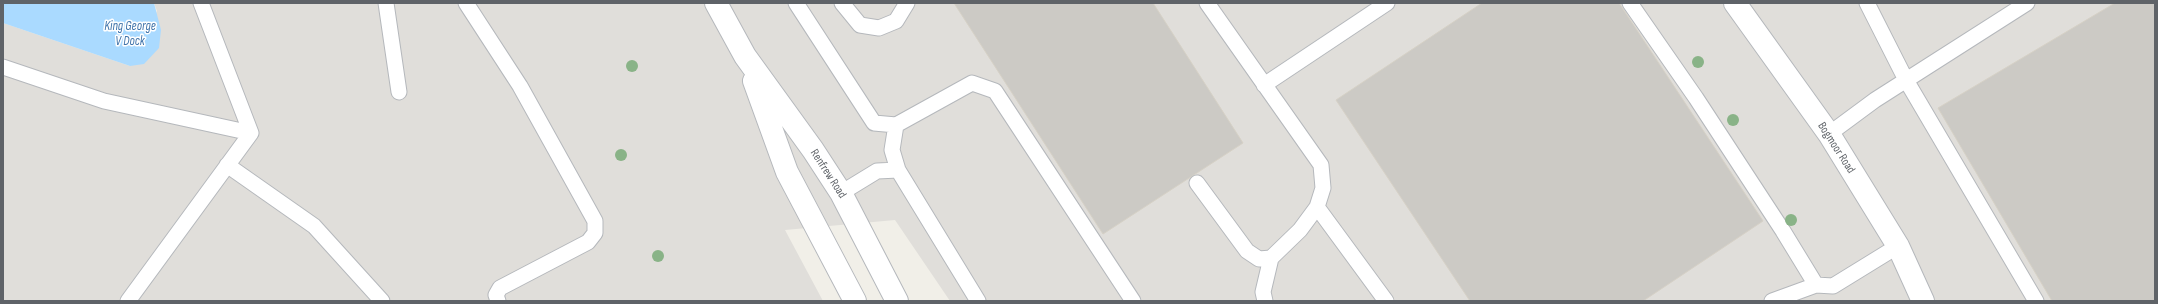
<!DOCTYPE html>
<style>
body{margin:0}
#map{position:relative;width:2158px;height:304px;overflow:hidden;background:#f1efe8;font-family:"Sofia Sans Condensed",sans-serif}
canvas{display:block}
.frame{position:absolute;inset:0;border:4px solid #5f6368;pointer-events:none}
</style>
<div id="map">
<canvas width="2158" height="304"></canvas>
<div class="frame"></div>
</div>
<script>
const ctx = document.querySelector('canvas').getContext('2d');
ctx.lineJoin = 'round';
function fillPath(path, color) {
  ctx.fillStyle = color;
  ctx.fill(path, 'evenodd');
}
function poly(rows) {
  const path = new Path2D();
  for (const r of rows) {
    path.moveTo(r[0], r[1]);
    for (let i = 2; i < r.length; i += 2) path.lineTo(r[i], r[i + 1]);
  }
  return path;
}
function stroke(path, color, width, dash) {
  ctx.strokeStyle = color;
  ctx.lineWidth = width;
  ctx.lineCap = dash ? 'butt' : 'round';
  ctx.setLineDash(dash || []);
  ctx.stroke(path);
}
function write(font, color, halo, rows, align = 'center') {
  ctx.font = font + ' "Sofia Sans Condensed",sans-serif';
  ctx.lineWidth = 3;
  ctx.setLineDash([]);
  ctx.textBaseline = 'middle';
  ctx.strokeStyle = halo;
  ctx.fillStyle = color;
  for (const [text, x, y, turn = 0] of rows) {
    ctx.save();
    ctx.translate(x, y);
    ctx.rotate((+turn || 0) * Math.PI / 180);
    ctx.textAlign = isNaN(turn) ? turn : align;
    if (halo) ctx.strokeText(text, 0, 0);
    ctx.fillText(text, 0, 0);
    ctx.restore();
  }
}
fillPath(poly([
 [154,3,2155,3,2155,301,950,301,895,220,785,230,823,301,3,301,3,23,130,66,157,11]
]), '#e0deda');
fillPath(poly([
 [3,3,154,3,161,30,159,48,144,64,130,66,3,23]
]), '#aadaff');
const building = poly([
 [954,3,1153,3,1243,143,1103,234,954,3],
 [1482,3,1619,3,1763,221,1643,301,1470,301,1336,100,1482,3],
 [2115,3,2155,3,2155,301,2052,301,1938,108,2115,3]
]);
fillPath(building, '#cccac5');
stroke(building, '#d6d1c6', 1);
const service = poly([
 [386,3,399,92],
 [466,3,520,86,595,221,595,233,588,242,500,288,496,295,498,301],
 [796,3,874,123,896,125,972,83,995,91,1133,301],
 [842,3,860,25,879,28,896,21,907,3],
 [1207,3,1321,165,1323,188,1317,207,1300,230,1271,258,1263,292,1265,301],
 [1630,3,1696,98,1783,231,1816,285,1833,286,1898,246],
 [1867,3,1906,80,2036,301],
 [3,67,104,101,251,133],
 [1264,85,1387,3],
 [896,125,892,150,898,170,978,301],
 [1829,134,1875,100,2027,3],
 [227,165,314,226,382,301],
 [1197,183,1247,251,1259,259,1271,258],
 [841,193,877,171,898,170],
 [1317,207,1386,301],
 [128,301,251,133,201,3],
 [1772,301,1816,285]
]);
const minor = poly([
 [1735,3,1829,134,1898,246,1923,301]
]);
const tertiary = poly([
 [716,3,745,56,813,150,841,193,897,301],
 [754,81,787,172,855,301]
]);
stroke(service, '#b5b8bc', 17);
stroke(minor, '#b5b8bc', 24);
stroke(tertiary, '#b5b8bc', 24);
stroke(service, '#fff', 15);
stroke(minor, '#fff', 22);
stroke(tertiary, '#fff', 22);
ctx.fillStyle = '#89b387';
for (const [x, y] of [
 [1698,62],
 [632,66],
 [1733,120],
 [621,155],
 [1791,220],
 [658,256]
]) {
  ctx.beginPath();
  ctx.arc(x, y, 6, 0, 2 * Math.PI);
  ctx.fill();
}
write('12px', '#5f6368', '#fff', [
 ["Bogmoor Road",1836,148,57],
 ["Renfrew Road",828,174,57]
]);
write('italic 13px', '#4174aa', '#fff', [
 ["King George",130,27],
 ["V Dock",130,42]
]);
</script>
